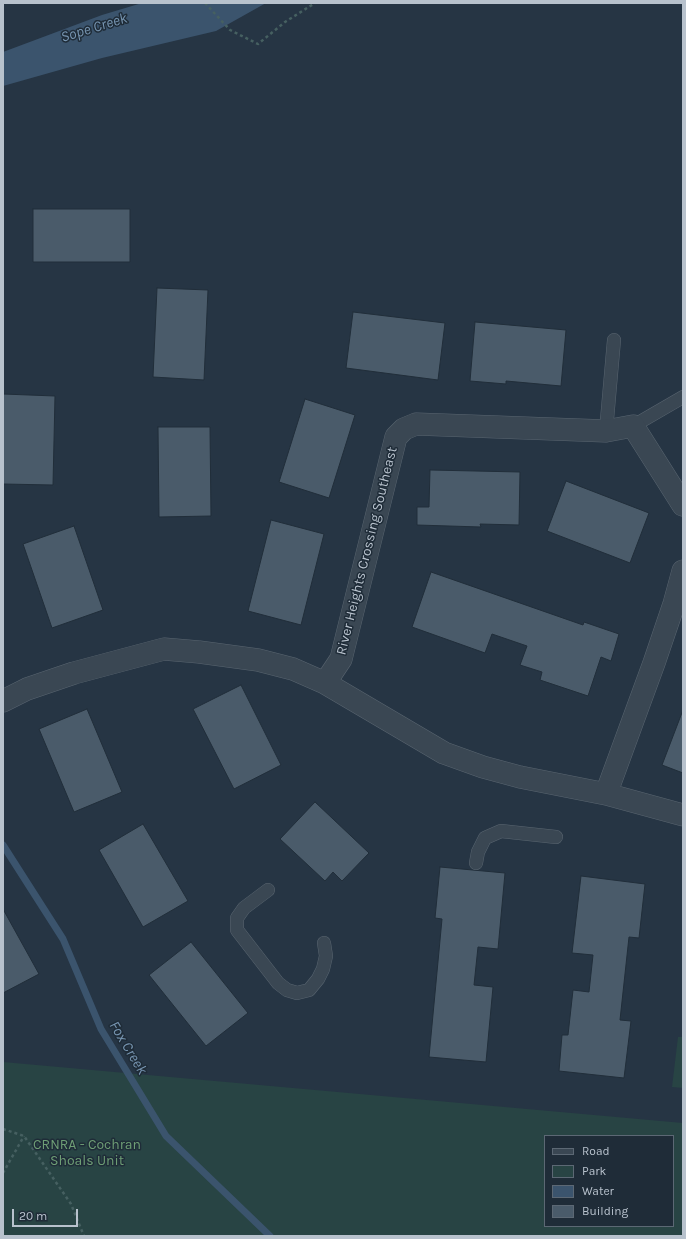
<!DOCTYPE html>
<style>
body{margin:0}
#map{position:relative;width:686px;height:1239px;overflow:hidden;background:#263544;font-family:Karla,sans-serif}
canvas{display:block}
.frame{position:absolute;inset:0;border:4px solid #b8c2cd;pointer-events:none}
.legend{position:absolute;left:544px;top:1135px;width:130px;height:92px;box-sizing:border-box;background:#1f2c38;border:1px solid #5c6874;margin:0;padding:5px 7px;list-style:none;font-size:12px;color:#b8c2cd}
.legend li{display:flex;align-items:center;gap:8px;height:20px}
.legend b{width:20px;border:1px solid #5c6874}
.scale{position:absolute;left:12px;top:1209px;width:66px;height:18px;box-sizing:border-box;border:2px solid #b8c2cd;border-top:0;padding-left:5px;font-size:12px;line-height:14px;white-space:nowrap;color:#b8c2cd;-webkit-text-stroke:3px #1f2c38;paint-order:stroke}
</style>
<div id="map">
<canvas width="686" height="1239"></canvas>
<div class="frame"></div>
<ul class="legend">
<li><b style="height:5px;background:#3a4753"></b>Road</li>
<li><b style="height:11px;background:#284444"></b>Park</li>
<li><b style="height:11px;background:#3b546d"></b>Water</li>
<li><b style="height:11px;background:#4a5b6a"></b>Building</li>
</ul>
<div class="scale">20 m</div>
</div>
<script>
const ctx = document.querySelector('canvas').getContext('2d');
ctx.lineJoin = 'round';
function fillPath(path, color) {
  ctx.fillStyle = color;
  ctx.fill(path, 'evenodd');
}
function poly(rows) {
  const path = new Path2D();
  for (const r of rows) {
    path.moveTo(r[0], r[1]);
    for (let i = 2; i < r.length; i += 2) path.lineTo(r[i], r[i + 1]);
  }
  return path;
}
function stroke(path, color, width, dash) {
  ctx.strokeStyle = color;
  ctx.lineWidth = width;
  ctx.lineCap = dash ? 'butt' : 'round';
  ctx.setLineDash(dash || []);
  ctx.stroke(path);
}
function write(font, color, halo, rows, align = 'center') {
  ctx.font = font + ' Karla,sans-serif';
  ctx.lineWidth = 3;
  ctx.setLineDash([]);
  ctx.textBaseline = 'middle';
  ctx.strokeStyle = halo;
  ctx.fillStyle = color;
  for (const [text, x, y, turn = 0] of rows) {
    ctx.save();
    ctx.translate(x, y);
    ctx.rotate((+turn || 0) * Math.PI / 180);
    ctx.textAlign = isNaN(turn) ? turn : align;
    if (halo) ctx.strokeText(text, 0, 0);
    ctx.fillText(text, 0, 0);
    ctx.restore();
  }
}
fillPath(poly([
 [678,1037,683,1037,683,1088,672,1087],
 [3,1062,683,1123,683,1236,3,1236],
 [545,1136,673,1136,673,1226,545,1226]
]), '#284444');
fillPath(poly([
 [142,3,266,3,216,31,102,58,3,86,3,52,102,15]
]), '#3b546d');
stroke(poly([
 [3,845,63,939,101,1029,166,1136,270,1236]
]), '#3b546d', 7);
const building = poly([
 [33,209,130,209,130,262,33,262,33,209],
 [157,288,208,290,204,380,153,377,157,288],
 [353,312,445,323,438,380,346,368,353,312],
 [475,322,566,330,561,386,506,381,506,384,470,381,475,322],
 [3,394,55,396,53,485,3,484,3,394],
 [305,399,355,415,329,498,279,482,305,399],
 [158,427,210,427,211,516,159,517,158,427],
 [430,470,520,472,519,525,480,524,481,527,417,525,417,507,429,507,430,470],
 [566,481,649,513,630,563,547,531,566,481],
 [271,520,324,534,301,625,248,611,271,520],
 [74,526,103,610,52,628,23,544,74,526],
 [431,572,583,625,584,622,619,634,611,661,601,657,588,696,540,680,542,672,520,665,527,646,492,634,485,653,412,627,431,572],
 [241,685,281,765,234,789,193,709,241,685],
 [87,709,122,792,74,812,39,729,87,709],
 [683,710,683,773,662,765,683,710],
 [315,802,369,853,342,881,333,872,325,881,280,839,315,802],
 [143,824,188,901,143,927,99,850,143,824],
 [440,867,505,873,498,949,478,947,474,985,493,987,486,1062,429,1057,442,919,435,918,440,867],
 [581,876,645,884,639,938,629,937,620,1020,631,1021,624,1078,559,1071,562,1035,568,1035,573,990,589,992,593,955,572,953,581,876],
 [3,909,39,974,3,993,3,909],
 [191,942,248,1013,206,1046,149,975,191,942]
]);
fillPath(building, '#4a5b6a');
stroke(building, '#212e3a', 1);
const lane = poly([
 [633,426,683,397],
 [606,431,614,340],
 [476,863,478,852,485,838,501,831,556,837],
 [268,890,244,908,237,918,237,930,278,983,287,990,297,993,309,990,318,979,323,969,326,956,324,943]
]);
const street = poly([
 [325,683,341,659,396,437,404,429,416,424,606,431,633,426,683,505],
 [3,701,27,689,74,673,164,649,199,652,258,660,293,669,325,683,444,753,483,767,520,777,606,794,683,815],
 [606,794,654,663,674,604,683,571]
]);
stroke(lane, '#596570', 14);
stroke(street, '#596570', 23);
stroke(poly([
 [205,3,230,30,258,44,285,22,315,3],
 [3,1129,24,1136,71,1204,84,1236],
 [3,1173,24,1136]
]), '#466061', 2.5, [3, 3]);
stroke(lane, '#3a4753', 13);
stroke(street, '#3a4753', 22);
write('14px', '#b8c2cd', '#1f2c38', [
 ["River Heights Crossing Southeast",367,551,-76]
]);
write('14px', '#6e9e75', '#1f2c38', [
 ["CRNRA - Cochran",87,1145],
 ["Shoals Unit",87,1161]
]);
write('italic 15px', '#7795b1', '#1f2c38', [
 ["Sope Creek",94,28,-17],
 ["Fox Creek",128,1048,59]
]);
</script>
